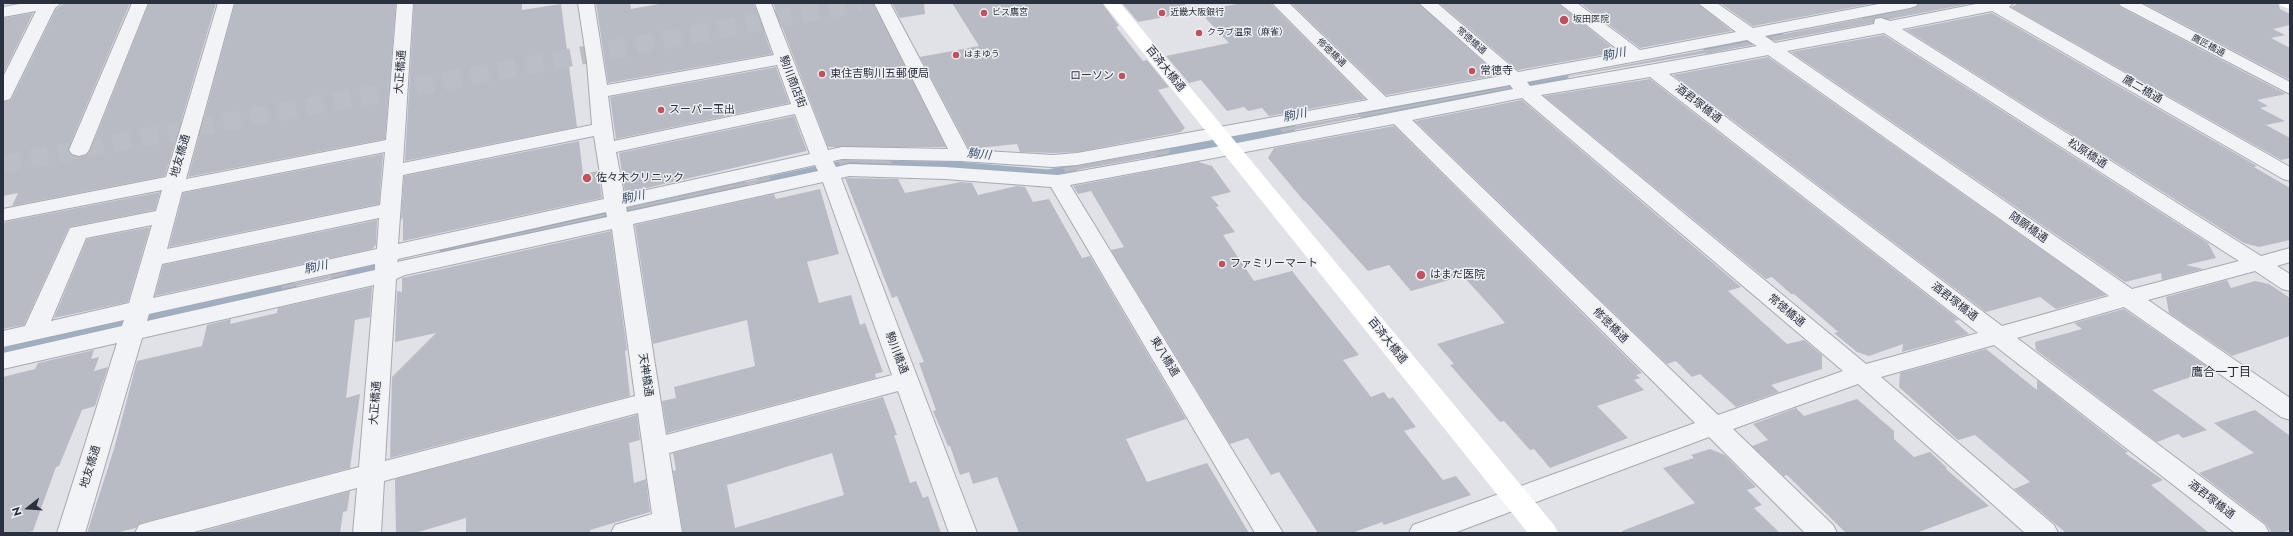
<!DOCTYPE html>
<meta charset="utf-8">
<style>
body{margin:0}
#map{position:relative;width:2293px;height:536px;overflow:hidden;background:#e0e2e7;font-family:Jost,sans-serif}
canvas{display:block}
.frame{position:absolute;inset:0;border:4px solid #2a303d;pointer-events:none}
.north{position:absolute;left:8px;top:488px;width:40px;height:40px;-webkit-text-stroke:3px #eff1f5;paint-order:stroke;rotate:253deg;font-size:11px;font-weight:700;line-height:16px;text-align:center;color:#2a303d}
.north::after{content:'';display:block;margin:auto;width:14px;height:18px;background:#2a303d;clip-path:polygon(50% 0,100% 100%,50% 72%,0 100%)}
</style>
<div id="map">
<canvas width="2293" height="536"></canvas>
<div class="frame"></div>
<div class="north">N</div>
</div>
<script>
const ctx = document.querySelector('canvas').getContext('2d');
ctx.lineJoin = 'round';
function poly(rows) {
  const path = new Path2D();
  for (const r of rows) {
    path.moveTo(r[0], r[1]);
    for (let i = 2; i < r.length; i += 2) path.lineTo(r[i], r[i + 1]);
  }
  return path;
}
function stroke(path, color, width, dash) {
  ctx.strokeStyle = color;
  ctx.lineWidth = width;
  ctx.lineCap = dash ? 'butt' : 'round';
  ctx.setLineDash(dash || []);
  ctx.stroke(path);
}
function fillPath(path, color) {
  ctx.fillStyle = color;
  ctx.fill(path, 'evenodd');
}
function write(font, color, halo, rows, align = 'center') {
  ctx.font = font + ' Jost,"Noto Sans JP",sans-serif';
  ctx.lineWidth = 3;
  ctx.setLineDash([]);
  ctx.textBaseline = 'middle';
  ctx.strokeStyle = halo;
  ctx.fillStyle = color;
  for (const [text, x, y, turn = 0] of rows) {
    ctx.save();
    ctx.translate(x, y);
    ctx.rotate((+turn || 0) * Math.PI / 180);
    ctx.textAlign = isNaN(turn) ? turn : align;
    if (halo) ctx.strokeText(text, 0, 0);
    ctx.fillText(text, 0, 0);
    ctx.restore();
  }
}
stroke(poly([
 [1866,20,1892,15],
 [1707,50,1780,35],
 [1362,114,1565,76],
 [1158,154,1292,128],
 [760,182,843,164,956,165,1048,173,1074,168],
 [525,234,745,185]
]), '#9fafc3', 7);
stroke(poly([
 [444,252,529,233],
 [335,277,384,266],
 [3,350,292,286]
]), '#9fafc3', 9);
fillPath(poly([
 [69,3,130,3,68,149,71,155,79,157,86,155,90,151,149,3,216,3,165,176,12,206,18,193,3,196,3,102,11,100,56,9,63,4],
 [235,3,396,3,385,139,188,177],
 [414,3,522,3,522,10,561,4,577,127,405,161],
 [596,3,630,3,631,9,664,3,754,3,772,54,608,83],
 [773,3,873,3,946,147,828,147],
 [892,3,924,3,925,14,900,18],
 [952,3,1102,3,1119,26,1116,27,1143,61,1147,60,1169,87,1158,90,1185,128,1181,132,1077,152,1054,153,1020,152,1017,144,969,149,920,57,979,46],
 [1122,3,1185,3,1186,13,1138,22],
 [1243,3,1270,3,1365,99,1269,116,1262,108,1248,111,1244,107,1227,111,1201,80,1189,83,1166,56,1229,43,1199,11],
 [1291,3,1418,3,1498,75,1386,95],
 [1439,3,1558,3,1618,52,1518,70],
 [1580,3,1697,3,1732,31,1640,48],
 [1720,3,1876,3,1753,26],
 [1919,3,1968,4,1890,19,1881,17,1875,18,1873,23,1775,41,1769,37,1910,9,1916,7],
 [2019,3,2118,3,2120,7,2286,94,2257,100,2268,106,2260,108,2285,121,2266,125,2290,138,2290,158,2281,160,2011,7],
 [2143,3,2278,3,2280,9,2290,14,2290,25,2273,29,2285,35,2271,38,2290,48,2290,80],
 [33,13,3,74,3,18],
 [1992,13,2257,166,2254,167,2290,188,2290,240,2259,247,2244,243,1906,30],
 [1884,35,2208,243,2216,258,2186,265,2203,269,2162,280,2161,273,2125,282,1791,52],
 [1747,42,1753,45,1530,83],
 [1768,57,2106,295,2056,309,2040,297,1986,312,1673,75],
 [776,67,789,103,616,139,610,97],
 [1650,79,1959,320,1954,321,1969,334,1902,352,1903,344,1869,356,1857,352,1834,333,1838,332,1829,324,1794,294,1791,294,1772,277,1766,279,1544,96],
 [1509,87,1510,88,1283,132,1280,129],
 [1522,100,1741,287,1728,291,1787,344,1804,340,1822,355,1822,369,1771,385,1779,392,1736,407,1700,374,1692,377,1676,361,1667,364,1415,121],
 [794,116,807,151,625,193,619,153],
 [1394,126,1642,373,1636,375,1640,378,1634,380,1644,390,1597,406,1628,438,1550,468,1534,449,1530,450,1504,421,1500,422,1450,365,1454,364,1437,344,1505,323,1494,310,1463,276,1411,291,1389,265,1368,271,1305,201,1304,201,1268,158,1274,148],
 [579,141,583,174,598,171,602,198,403,241,403,218,401,220,404,176],
 [1171,149,1168,154,1065,172,1063,168],
 [383,154,379,204,169,247,183,193],
 [842,160,891,161,892,164,849,162,840,165,838,161],
 [1198,162,1212,166,1231,192,1211,197,1219,206,1216,207,1235,232,1223,235,1254,281,1292,271,1359,355,1343,360,1371,397,1384,392,1389,399,1393,397,1416,427,1404,431,1443,480,1456,476,1471,495,1384,525,1382,522,1352,533,1318,533,1279,472,1271,475,1248,438,1230,444,1111,250,1124,247,1091,191,1078,194,1073,186],
 [769,177,770,180,628,210,628,208],
 [845,178,898,179,905,193,961,182,972,183,978,195,1017,186,1025,187,1033,202,1049,199,1082,258,1090,256,1186,419,1126,439,1147,482,1207,463,1249,533,1019,533,997,477,973,484,969,472,960,475,950,446,948,446,933,411,936,410,919,363,924,362,897,296,892,298],
 [820,189,839,254,807,262,819,303,851,295,860,325,865,323,883,372,875,374,876,378,667,433,662,401,676,398,674,387,755,366,747,320,653,344,635,225,774,194,776,199],
 [160,192,155,210,69,227,24,325,3,329,3,226,5,222],
 [605,214,605,216,423,255],
 [377,220,376,245,372,249,155,296,163,265],
 [150,227,128,302,54,318,87,239],
 [611,231,627,350,625,351,630,396,390,458,392,377,436,333,395,342,397,291,402,292,402,278],
 [349,271,345,275,282,289,282,286],
 [2227,280,2231,288,2255,281,2269,284,2290,298,2290,336,2232,356,2169,313,2166,297],
 [372,287,370,317,355,320,346,398,360,394,350,468,149,521,139,524,136,528,115,533,87,533,114,449,137,361,202,346,207,325,231,319,230,324,277,313,278,308],
 [2124,309,2212,370,2152,390,2207,430,2183,438,2178,434,2157,442,2036,350,2035,342,2082,329,2074,323],
 [1986,349,2037,390,2037,380,2128,452,2125,453,2163,480,2151,485,2209,533,2066,533,2014,489,2030,482,1975,435,1958,440,1899,387,1900,373],
 [94,350,91,359,99,357,94,371,108,367,95,406,82,410,59,466,56,467,33,531,24,533,3,533,3,377,35,369,38,363],
 [883,397,897,435,894,435,910,483,916,481,923,498,928,496,941,533,736,533,735,528,844,495,832,453,727,485,736,533,683,533,673,471,676,470,673,453],
 [1857,399,1894,431,1894,439,1914,457,1930,452,1947,468,1946,469,1989,506,1916,533,1846,533,1787,475,1784,476,1752,446,1768,440,1753,424,1796,408,1804,416],
 [2255,410,2290,436,2290,530,2281,533,2272,533,2266,524,2199,473,2254,453,2214,423],
 [637,415,640,440,629,443,634,483,646,479,650,512,590,530,590,533,466,533,466,518,415,533,396,533,395,479],
 [1710,449,1725,455,1756,487,1747,490,1762,505,1754,508,1780,533,1622,533,1622,531,1695,503,1663,468,1694,458,1691,455],
 [350,491,347,511,343,512,340,533,196,533]
]), '#b8bbc3');
stroke(poly([
 [3,164,861,3]
]), '#bcbec5', 18, [18, 10]);
const street = poly([
 [25,3,61,3,55,8,12,95,10,99,3,101,3,77,36,11,3,17,3,7,25,3],
 [132,3,148,3,89,150,86,154,79,156,72,154,69,150,132,3],
 [218,3,234,3,186,179,386,140,397,3,413,3,403,163,592,125,587,62,578,3,594,3,607,85,774,55,755,3,771,3,828,150,842,147,948,149,874,3,890,3,968,150,1053,155,1077,153,1368,100,1272,3,1289,3,1386,97,1501,76,1419,3,1437,3,1518,72,1622,53,1559,3,1577,3,1640,50,1736,32,1698,3,1717,3,1753,28,1884,3,1918,3,1916,6,1910,8,1765,36,1775,43,1874,24,1875,19,1881,18,1890,21,1981,3,2013,3,2009,7,2290,167,2290,181,2283,179,1992,11,1902,29,2261,256,2290,248,2290,262,2277,266,2290,274,2290,291,2282,289,2255,271,2148,300,2290,398,2290,420,2281,417,2124,307,2017,338,2265,525,2269,533,2235,533,1994,345,1881,377,2054,525,2058,533,2025,533,1858,384,1733,429,1833,525,1837,533,1805,533,1709,437,1454,533,1409,533,1413,525,1695,423,1394,124,1070,185,1283,533,1255,533,1051,187,945,179,849,176,841,178,977,533,949,533,898,391,669,453,682,533,611,533,615,525,652,514,638,413,384,481,381,533,353,533,357,488,190,533,135,533,139,525,149,522,359,467,374,285,142,338,85,533,57,533,117,343,3,369,3,353,122,326,124,320,3,347,3,331,25,326,70,228,156,211,162,190,3,221,3,209,166,177,218,3],
 [1884,33,2239,261,2132,289,1787,51,1884,33],
 [1747,40,1757,46,1530,86,1527,82,1747,40],
 [1768,55,2109,296,2002,326,1669,74,1768,55],
 [777,65,791,104,614,141,608,96,777,65],
 [1650,77,1978,333,1866,364,1541,95,1650,77],
 [1510,85,1513,89,1232,144,1058,175,945,167,849,164,836,167,833,161,842,159,961,161,1053,167,1077,165,1510,85],
 [1522,98,1843,371,1718,415,1412,120,1522,98],
 [795,114,810,154,624,195,616,152,795,114],
 [594,136,604,199,398,244,403,175,594,136],
 [385,152,380,205,167,249,182,192,385,152],
 [815,165,818,171,627,212,626,207,815,165],
 [823,182,892,375,666,435,633,224,823,182],
 [606,212,607,217,397,262,398,259,606,212],
 [379,218,377,249,153,298,162,264,379,218],
 [152,225,129,303,51,321,86,238,152,225],
 [612,229,635,396,385,461,396,279,405,275,612,229],
 [375,264,375,270,147,321,149,314,375,264],
 [2119,3,2140,3,2290,82,2290,94,2121,6,2119,3]
]);
stroke(street, '#a6a9b1', 2);
fillPath(street, '#f2f3f6');
fillPath(poly([
 [1103,3,1120,3,1554,525,1558,533,1528,533,1103,3],
 [2279,3,2290,3,2290,9,2281,6,2279,3]
]), '#fff');
for (const [x, y, r, color] of [
 [984,13,4,"#bf525e"],
 [1162,13,4,"#bf525e"],
 [1564,20,5,"#bf525e"],
 [1199,33,4,"#bf525e"],
 [956,55,4,"#bf525e"],
 [1472,71,4,"#bf525e"],
 [822,74,4,"#bf525e"],
 [1122,76,4,"#bf525e"],
 [661,110,4,"#bf525e"],
 [587,178,5,"#bf525e"],
 [1222,264,4,"#bf525e"],
 [1421,275,5,"#bf525e"]
]) {
  const dot = new Path2D();
  dot.arc(x, y, r, 0, 2 * Math.PI);
  ctx.fillStyle = color;
  ctx.fill(dot);
  stroke(dot, '#eff1f5', 1.5);
}
write('9px', '#2a303d', '#eff1f5', [
 ["ビス鷹宮",992,13],
 ["近畿大阪銀行",1170,13],
 ["坂田医院",1573,20],
 ["クラブ温泉（麻雀）",1207,33],
 ["はまゆう",964,55]
], 'left');
write('9px', '#2a303d', '#eff1f5', [
 ["常徳橋通",1471,41,41],
 ["鷹匠橋通",2208,46,28],
 ["修徳橋通",1331,53,44]
]);
write('11px', '#2a303d', '#eff1f5', [
 ["百済大橋通",1165,69,51],
 ["大正橋通",401,72,-86],
 ["駒川商店街",792,82,69],
 ["鷹二橋通",2142,90,30],
 ["酒君塚橋通",1698,104,38],
 ["松原橋通",2087,154,33],
 ["地友橋通",181,156,-74],
 ["随願橋通",2028,228,35],
 ["酒君塚橋通",1954,302,38],
 ["常徳橋通",1786,311,40],
 ["修徳橋通",1610,326,45],
 ["百済大橋通",1387,341,51],
 ["駒川橋通",896,353,69],
 ["東八橋通",1164,357,59],
 ["天神橋通",645,375,81],
 ["大正橋通",376,403,-86],
 ["地友橋通",91,467,-73],
 ["酒君塚橋通",2211,500,38]
]);
write('11px', '#2a303d', '#eff1f5', [
 ["常徳寺",1480,71],
 ["東住吉駒川五郵便局",830,74],
 ["ローソン",1114,76,"right"],
 ["スーパー玉出",669,110],
 ["佐々木クリニック",596,178],
 ["ファミリーマート",1230,264],
 ["はまだ医院",1430,275]
], 'left');
write('italic 12px', '#394e6c', '#eff1f5', [
 ["駒川",1614,55,-11],
 ["駒川",1295,116,-12],
 ["駒川",979,155,5],
 ["駒川",633,198,-12],
 ["駒川",316,268,-12]
]);
write('12px', '#1c212e', '#eff1f5', [
 ["鷹合一丁目",2221,373]
]);
</script>
